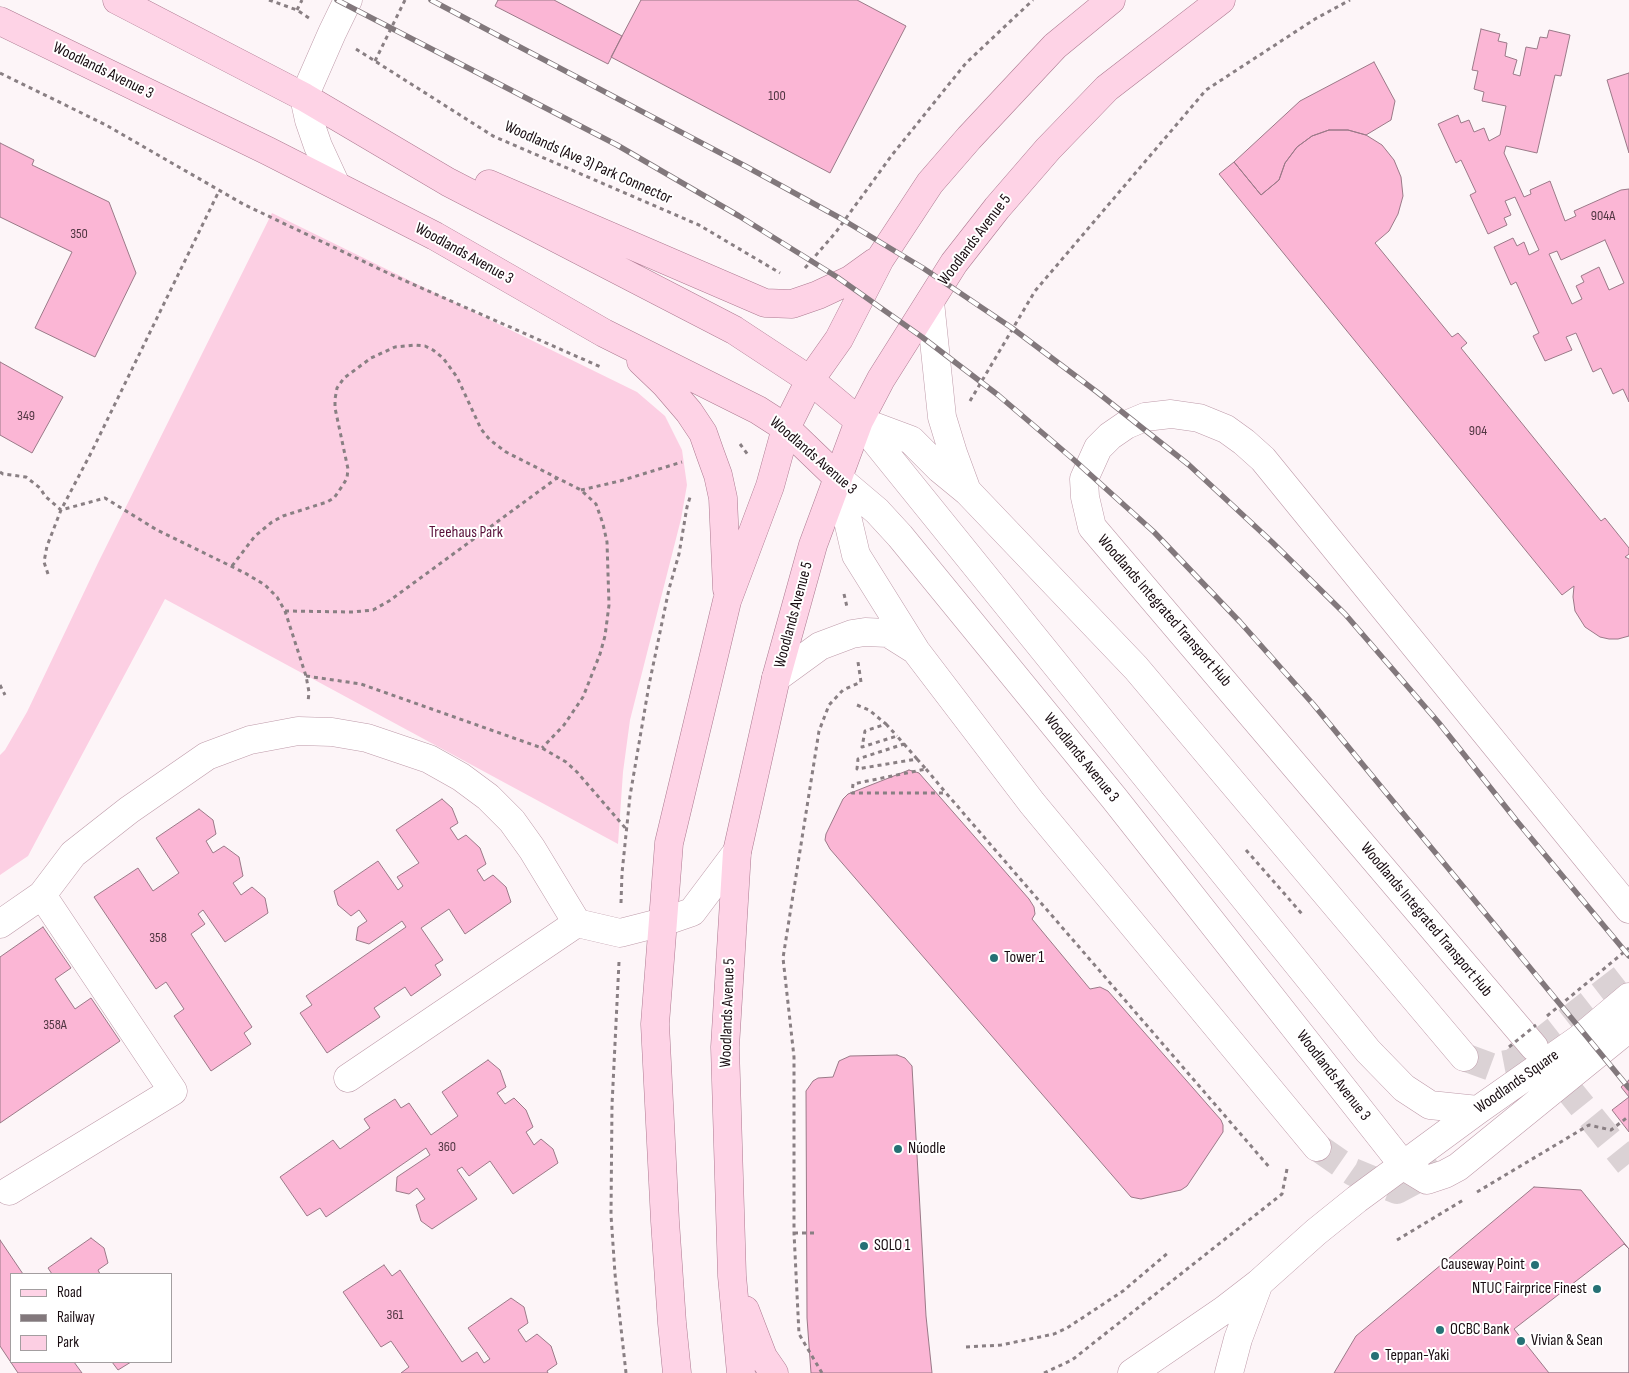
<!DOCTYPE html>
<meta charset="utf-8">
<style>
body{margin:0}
#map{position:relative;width:1629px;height:1373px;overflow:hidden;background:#fdf5f8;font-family:"Sofia Sans Condensed",sans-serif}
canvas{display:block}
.legend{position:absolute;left:10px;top:1273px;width:162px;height:90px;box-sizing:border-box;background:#fff;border:1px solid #a39ea0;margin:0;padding:6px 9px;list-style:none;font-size:15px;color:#180c11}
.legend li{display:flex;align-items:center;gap:10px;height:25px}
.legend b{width:25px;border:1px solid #a39ea0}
</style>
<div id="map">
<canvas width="1629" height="1373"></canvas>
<ul class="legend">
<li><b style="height:6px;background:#fed3e6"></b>Road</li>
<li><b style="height:6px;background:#82787c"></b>Railway</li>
<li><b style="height:14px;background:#fccfe3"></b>Park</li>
</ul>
</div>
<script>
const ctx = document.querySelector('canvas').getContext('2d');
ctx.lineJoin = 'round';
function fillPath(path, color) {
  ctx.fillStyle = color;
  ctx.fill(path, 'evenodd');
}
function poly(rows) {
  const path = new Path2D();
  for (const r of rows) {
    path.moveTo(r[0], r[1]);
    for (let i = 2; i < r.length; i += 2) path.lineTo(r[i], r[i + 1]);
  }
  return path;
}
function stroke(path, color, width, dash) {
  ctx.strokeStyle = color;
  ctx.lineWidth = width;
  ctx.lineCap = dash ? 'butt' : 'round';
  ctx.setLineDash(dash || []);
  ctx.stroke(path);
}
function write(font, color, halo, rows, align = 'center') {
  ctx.font = font + ' "Sofia Sans Condensed",sans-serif';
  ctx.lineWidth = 4;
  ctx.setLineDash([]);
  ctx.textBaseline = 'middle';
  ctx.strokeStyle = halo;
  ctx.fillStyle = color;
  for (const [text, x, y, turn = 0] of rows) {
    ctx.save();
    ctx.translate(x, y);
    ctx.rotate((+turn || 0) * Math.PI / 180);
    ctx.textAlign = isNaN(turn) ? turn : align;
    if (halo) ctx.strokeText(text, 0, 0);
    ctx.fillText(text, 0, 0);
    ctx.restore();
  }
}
fillPath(poly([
 [272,213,637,392,665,416,682,450,687,485,681,519,630,720,623,772,618,844,165,599,28,856,0,875,0,755,5,750,27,712,98,563]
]), '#fccfe3');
const building = poly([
 [498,0,554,0,622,36,608,64,495,6,498,0],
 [641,0,857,0,906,26,830,173,611,57,641,0],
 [1481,29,1500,34,1498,41,1507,43,1505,56,1517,60,1513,74,1520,76,1526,47,1537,49,1540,37,1547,38,1549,30,1570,35,1561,76,1555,75,1537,153,1506,146,1504,153,1524,197,1531,194,1530,190,1550,181,1565,221,1576,216,1574,211,1621,190,1629,189,1629,402,1623,389,1613,394,1601,368,1593,372,1576,333,1566,337,1572,350,1545,361,1533,336,1539,333,1516,282,1511,285,1494,247,1513,238,1517,246,1524,242,1529,255,1539,250,1515,197,1505,201,1511,215,1504,218,1507,225,1488,234,1470,195,1476,192,1461,160,1456,163,1438,124,1458,115,1461,123,1469,120,1474,132,1484,128,1489,141,1500,135,1506,106,1482,101,1484,92,1474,89,1478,71,1472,70,1481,29],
 [1605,240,1624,283,1609,290,1599,267,1581,276,1584,282,1576,286,1582,299,1572,304,1549,254,1557,251,1561,260,1605,240],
 [1374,62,1395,101,1391,120,1366,135,1348,130,1329,130,1312,136,1297,147,1285,163,1279,180,1261,195,1234,162,1300,101,1374,62],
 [1629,73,1629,153,1607,80,1629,73],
 [1329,130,1348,130,1366,135,1382,145,1394,160,1401,177,1403,196,1398,214,1389,231,1375,243,1452,337,1458,333,1467,343,1461,348,1601,521,1605,518,1629,548,1629,554,1625,557,1629,559,1629,636,1618,639,1609,639,1600,637,1585,627,1575,611,1573,597,1574,586,1562,595,1219,174,1234,162,1261,195,1279,180,1285,163,1297,147,1312,136,1329,130],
 [0,143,34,160,32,165,109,202,136,273,95,357,35,328,72,252,0,217,0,143],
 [0,362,63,397,32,453,0,435,0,362],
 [909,770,919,773,1029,899,1034,907,1035,914,1032,919,1090,989,1100,987,1108,991,1221,1120,1223,1125,1223,1132,1187,1186,1181,1190,1141,1199,1131,1197,830,849,825,840,826,834,843,799,848,794,909,770],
 [442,799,452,808,458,823,450,828,458,840,466,835,480,848,486,864,477,870,484,881,493,875,506,887,511,902,465,934,449,909,421,928,443,960,435,965,441,975,411,996,405,987,374,1008,380,1017,327,1053,300,1013,312,1005,306,996,406,927,402,921,369,944,356,940,358,927,367,921,359,910,351,916,338,905,334,891,378,861,398,890,403,886,397,877,419,863,396,830,442,799],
 [199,809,213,820,216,834,206,841,213,853,224,846,239,857,243,876,233,883,241,895,252,887,265,898,268,913,225,942,203,910,198,914,205,924,191,934,252,1027,244,1033,251,1044,211,1071,174,1016,184,1009,166,982,156,989,94,897,138,868,153,891,179,873,156,838,199,809],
 [43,927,71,968,55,979,75,1009,91,998,120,1041,0,1123,0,957,43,927],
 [897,1055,905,1058,912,1066,926,1316,932,1373,811,1373,807,1318,806,1091,813,1081,818,1078,833,1077,839,1061,850,1056,897,1055],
 [488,1060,500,1070,506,1087,497,1093,505,1104,514,1098,526,1110,533,1127,526,1132,534,1145,541,1139,553,1149,558,1163,513,1194,490,1161,469,1176,462,1167,457,1170,477,1199,432,1229,421,1221,416,1205,425,1199,417,1188,409,1194,396,1191,397,1177,430,1155,426,1148,326,1217,320,1208,307,1216,280,1177,333,1140,340,1149,370,1128,364,1119,395,1099,401,1108,409,1103,431,1135,458,1116,442,1092,488,1060],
 [1629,1080,1629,1132,1612,1110,1629,1097,1621,1087,1629,1080],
 [1534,1187,1581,1190,1629,1249,1629,1373,1334,1373,1356,1336,1534,1187],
 [91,1238,104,1248,108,1263,98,1270,100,1274,52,1274,48,1268,91,1238],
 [0,1240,23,1274,11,1274,11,1362,74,1362,82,1373,18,1373,0,1346,0,1240],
 [1624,1244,1629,1249,1629,1373,1549,1373,1514,1329,1624,1244],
 [384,1265,392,1276,400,1270,462,1362,477,1352,484,1363,490,1359,468,1328,511,1298,524,1307,528,1323,518,1330,526,1342,537,1334,551,1346,557,1364,547,1371,548,1373,401,1373,409,1367,391,1341,381,1347,343,1292,384,1265],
 [112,1362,131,1362,118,1370,112,1362]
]);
fillPath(building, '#fbb6d5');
stroke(building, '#9b7988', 1);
stroke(poly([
 [1534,1047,1629,973],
 [1464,1057,1491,1067,1512,1063,1534,1047,1629,1164],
 [1317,1147,1353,1172,1397,1190,1440,1167]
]), '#dbd2d5', 28, [28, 14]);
const minor = poly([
 [336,185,318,146,309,120,304,97,332,33,348,0],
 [930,302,942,417,953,453,967,491],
 [859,421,1368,1051,1404,1088,1430,1105,1478,1110],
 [860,421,911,440,940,469,968,492,1136,668,1464,1057],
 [838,478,877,511,900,536,1114,798,1404,1166,1427,1180,1445,1174,1458,1167,1629,1028],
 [838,478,856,555,916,651,1032,803,1317,1147],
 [776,678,820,646,852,634,865,632,888,633,915,650],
 [0,924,42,895,73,854,129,810,207,756,250,740,298,731,332,732,367,738,429,759,461,777,488,797,512,821,532,849,577,923,620,933,663,922,692,912,737,852],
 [1534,1047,1092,527,1085,497,1084,479,1098,448,1110,436,1126,425,1145,417,1171,414,1199,418,1226,429,1244,442,1263,459,1629,909],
 [348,1078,577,923],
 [9,1191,173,1091,42,895],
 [1132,1373,1224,1310,1259,1283,1316,1232,1357,1199,1478,1110,1579,1039,1629,997],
 [1229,1373,1238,1339,1259,1283]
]);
const major = poly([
 [117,0,304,97,448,182,734,330,810,380,859,421],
 [0,21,268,151,435,236,604,333,758,410,786,428,838,478],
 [489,184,765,303,792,304,818,295,850,280,875,262],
 [641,361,665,384,689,412,703,433,710,453,718,475,723,498,727,589],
 [745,1310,763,1357,774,1373],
 [677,1373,672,1323,665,1221,655,1024,669,843,727,601,770,486,786,428,810,380,839,339,880,259,930,183,969,138,1055,46,1111,0],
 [741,1373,732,1276,725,1047,737,852,776,678,813,545,859,421,881,379,954,263,997,208,1048,149,1107,88,1221,0]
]);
stroke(minor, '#be9aa9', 29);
stroke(major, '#ad7a91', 29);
stroke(poly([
 [269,0,297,10,309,18],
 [297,10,302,0],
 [356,49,493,136,699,225,780,273],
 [375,61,405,0],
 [0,73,106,125,243,204,392,275,603,368],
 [805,268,836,232,892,155,966,63,1033,0],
 [970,401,1035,291,1206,90,1315,19,1350,0],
 [740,444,748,455],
 [0,472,3,474,26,477,40,488,45,496,61,510,105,498,157,530,245,573,265,585,277,597,285,611,306,676,309,692,308,702],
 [581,490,620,481,682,462],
 [232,566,255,536,272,522,283,516,327,502,334,498,343,485,347,478,348,469,335,408,335,399,337,388,344,378,371,358,395,347,415,345,425,346,433,350,443,358,457,377,481,429,490,440,506,452,581,490,596,504,603,524,607,542,609,605,605,636,600,654,583,697,564,725,542,748],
 [48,574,44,562,47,546,61,510,92,451,219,191],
 [844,594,847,607],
 [285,611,353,612,373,610,389,601,557,478],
 [306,676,361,684,542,748,566,762,577,772,627,830],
 [0,685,5,695],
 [857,705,869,710,886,724,865,731,862,747,897,736,904,744,858,759,857,769,917,759,926,769,853,784,852,793,946,793,1270,1168],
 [886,724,897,736],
 [904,744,917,759],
 [926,769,946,793],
 [1246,850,1303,915],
 [621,903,622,873,630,796,649,685,669,589,679,554,687,507,691,494],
 [619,962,612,1105,611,1215,615,1274,626,1373],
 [1547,1016,1629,948],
 [1477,1192,1589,1125,1611,1130,1629,1116],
 [794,1233,816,1233],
 [1397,1240,1465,1199],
 [966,1347,1001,1345,1054,1334,1067,1328,1123,1291,1169,1252],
 [822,1373,799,1334,794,1233,794,1057,783,958,819,731,829,705,843,690,861,682,858,662],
 [1044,1373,1072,1360,1282,1194,1287,1169]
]), '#897f83', 3, [4, 4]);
stroke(minor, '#fff', 28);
stroke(major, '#fed3e6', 28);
const rail = poly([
 [337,0,617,145,739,216,837,277,922,337,998,395,1073,459,1154,532,1240,622,1313,704,1629,1088],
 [431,0,747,167,840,218,923,268,1012,328,1097,392,1189,465,1272,542,1345,614,1439,723,1516,820,1629,956]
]);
stroke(rail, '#82787c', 5.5);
stroke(rail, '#fff', 4, [11]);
stroke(poly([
 [1509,1047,1536,1025]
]), '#897f83', 3, [4, 4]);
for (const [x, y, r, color] of [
 [994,958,5,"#267175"],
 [898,1149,5,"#267175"],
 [864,1246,5,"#267175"],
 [1535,1265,5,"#267175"],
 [1597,1289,5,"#267175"],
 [1440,1330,5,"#267175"],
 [1521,1341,5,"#267175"],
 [1375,1356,5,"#267175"]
]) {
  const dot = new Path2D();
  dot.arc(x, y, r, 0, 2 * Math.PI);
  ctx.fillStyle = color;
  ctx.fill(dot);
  stroke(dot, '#fff', 2);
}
write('14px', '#513642', null, [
 ["100",777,96],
 ["904A",1603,216],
 ["350",79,234],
 ["349",26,416],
 ["904",1478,431],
 ["358",158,938],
 ["358A",55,1025],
 ["360",447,1147],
 ["361",395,1315]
]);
write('16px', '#180c11', '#fff', [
 ["Woodlands Avenue 3",103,71,26],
 ["Woodlands (Ave 3) Park Connector",588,163,24],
 ["Woodlands Avenue 5",975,240,-53],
 ["Woodlands Avenue 3",464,254,29],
 ["Woodlands Avenue 3",813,456,41],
 ["Woodlands Integrated Transport Hub",1164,611,49],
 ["Woodlands Avenue 5",794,615,-75],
 ["Woodlands Avenue 3",1081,758,51],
 ["Woodlands Integrated Transport Hub",1426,920,50],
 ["Woodlands Avenue 5",728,1013,-88],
 ["Woodlands Avenue 3",1333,1076,52],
 ["Woodlands Square",1517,1082,-35]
]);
write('16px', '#59113a', '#fff', [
 ["Treehaus Park",466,533]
]);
write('16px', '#180c11', '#fff', [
 ["Tower 1",1004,958],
 ["Núodle",908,1149],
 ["SOLO 1",874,1246],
 ["Causeway Point",1525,1265,"right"],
 ["NTUC Fairprice Finest",1587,1289,"right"],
 ["OCBC Bank",1450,1330],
 ["Vivian & Sean",1531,1341],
 ["Teppan-Yaki",1385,1356]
], 'left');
</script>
